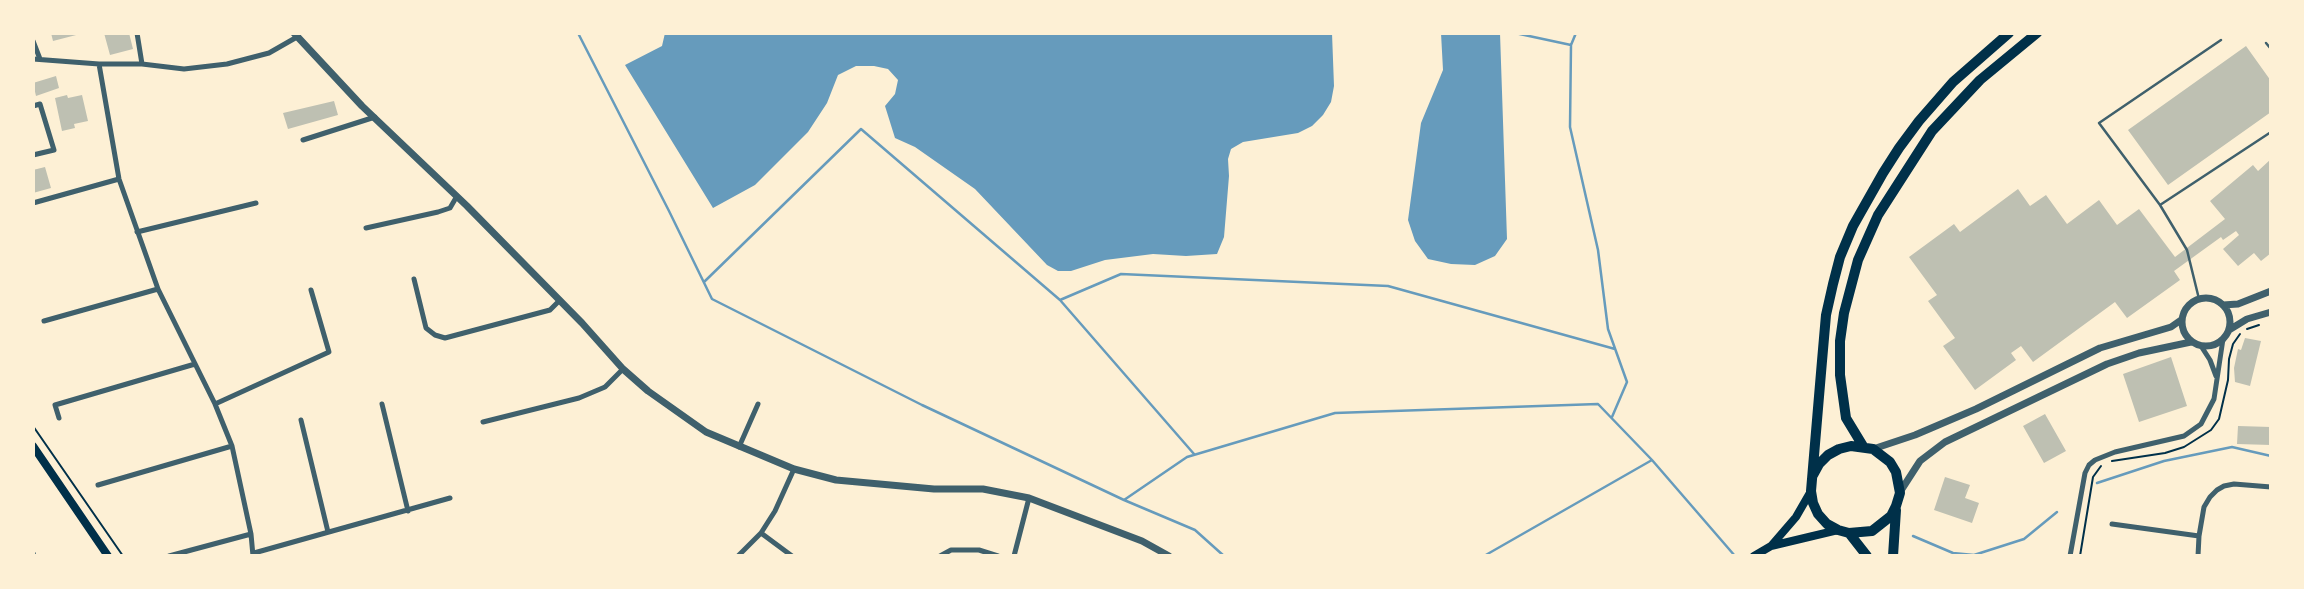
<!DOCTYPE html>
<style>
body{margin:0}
#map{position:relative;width:2304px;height:589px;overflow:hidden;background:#fdf0d5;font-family:Manrope,sans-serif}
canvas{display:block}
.frame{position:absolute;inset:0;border:35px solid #fdf0d5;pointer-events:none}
</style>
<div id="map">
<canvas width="2304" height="589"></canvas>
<div class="frame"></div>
</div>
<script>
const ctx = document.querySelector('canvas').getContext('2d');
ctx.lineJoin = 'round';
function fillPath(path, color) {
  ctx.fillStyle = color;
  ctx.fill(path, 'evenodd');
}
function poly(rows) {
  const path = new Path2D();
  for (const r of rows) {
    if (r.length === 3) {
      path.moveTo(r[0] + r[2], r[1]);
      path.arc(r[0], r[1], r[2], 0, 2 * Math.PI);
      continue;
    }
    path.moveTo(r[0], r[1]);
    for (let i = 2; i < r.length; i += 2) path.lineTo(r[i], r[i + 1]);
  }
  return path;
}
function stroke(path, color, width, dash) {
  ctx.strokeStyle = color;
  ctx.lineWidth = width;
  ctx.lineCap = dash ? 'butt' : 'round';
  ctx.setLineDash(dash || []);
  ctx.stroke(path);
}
fillPath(poly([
 [665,33,1332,33,1334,86,1331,102,1323,115,1312,126,1298,133,1243,142,1231,149,1228,159,1229,176,1224,237,1217,254,1186,256,1153,254,1105,260,1071,271,1058,271,1047,265,975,189,915,147,895,138,885,106,895,94,898,80,888,69,874,66,856,66,838,75,827,103,808,132,755,185,713,208,625,65,662,46],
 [1441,33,1500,33,1507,239,1495,256,1475,265,1451,264,1428,259,1415,241,1408,220,1421,123,1443,70]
]), '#669bbc');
stroke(poly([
 [578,33,669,211,712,299,922,405,1124,500,1195,530,1224,556],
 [1515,33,1571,45],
 [1576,33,1571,45,1570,127,1598,250,1608,329,1627,382,1612,417],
 [704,282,861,129,1060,300,1194,454],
 [1060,300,1121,274,1388,286,1615,349],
 [2097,483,2164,461,2232,447,2271,456],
 [1124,500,1187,457,1335,413,1598,404,1652,460,1735,556],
 [1913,536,1953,553,1974,555,2024,539,2057,512],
 [1484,556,1652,460]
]), '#669bbc', 2.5);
fillPath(poly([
 [51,33,80,33,80,34,53,41],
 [104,33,129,33,133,49,110,55],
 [2246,46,2271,81,2271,112,2168,185,2128,130],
 [56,76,59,88,36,96,33,83],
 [67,95,68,98,82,95,88,121,74,124,75,128,62,131,55,98],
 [334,101,338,115,288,129,283,113],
 [2271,159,2271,253,2261,261,2254,253,2238,266,2223,249,2239,235,2236,231,2223,240,2221,237,2174,271,2180,280,2127,318,2115,302,2033,362,2021,346,2011,353,2016,360,1975,390,1943,346,1955,338,1928,301,1937,295,1909,257,1954,224,1960,232,2018,189,2030,206,2046,195,2067,224,2099,200,2117,225,2139,209,2175,257,2225,219,2210,201,2253,165,2258,171],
 [45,167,51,188,33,193,33,170],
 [2245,338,2261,341,2250,386,2235,382,2234,368,2238,349,2241,350],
 [2171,357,2187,406,2139,422,2123,374],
 [2045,414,2066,451,2044,463,2023,426],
 [2238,426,2271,427,2271,445,2237,444],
 [1945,477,1970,485,1965,498,1979,503,1972,523,1934,510]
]), '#bec0b2');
stroke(poly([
 [2247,329,2259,325],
 [33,426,123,556],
 [2112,461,2165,453,2184,447,2211,430,2219,419,2228,380,2229,359,2233,344,2240,334],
 [2080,556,2093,477,2101,466]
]), '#003049', 2);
stroke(poly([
 [2266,43,2271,49],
 [2160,205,2271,132],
 [2199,299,2187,250,2160,205,2099,123,2221,40]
]), '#3f606c', 2.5);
stroke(poly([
 [137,33,142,64],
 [33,41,40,59],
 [33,59,99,64,142,64,184,69,227,64,269,53,297,37],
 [99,64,119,179,158,289,215,404,232,446,251,534,253,556],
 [33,106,40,104,54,150,33,155],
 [303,140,375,117],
 [33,203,119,179],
 [366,228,438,212,450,208,457,196],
 [137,232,256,203],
 [414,279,426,328,435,335,445,338,550,310,560,300],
 [44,321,158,289],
 [2201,346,2210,360,2216,376],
 [215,404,329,352,311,290],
 [382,404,408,511],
 [59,418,55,405,195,364],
 [301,420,328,532],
 [483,422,579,398,605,387,623,369],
 [739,447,758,404],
 [98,485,232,446],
 [2112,524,2199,536,2204,507,2210,497,2217,490,2224,486,2234,484,2271,487],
 [761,533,792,556],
 [33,553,34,556],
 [254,553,450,498],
 [169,556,251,534],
 [738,556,761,533,775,511,794,469],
 [940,556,951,550,979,550,998,556],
 [1014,556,1029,498],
 [2070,556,2085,473,2089,465,2095,460,2115,452,2184,436,2201,424,2214,399,2223,339],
 [2198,556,2199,536]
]), '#3f606c', 5);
stroke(poly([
 [294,33,362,106,467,206,582,323,623,369,648,391,706,432,794,469,836,480,934,489,983,489,1029,498,1142,541,1169,556],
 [2206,322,24],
 [2223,305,2238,304,2271,291],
 [2229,330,2247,319,2271,312],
 [1873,449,1915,435,1976,409,2100,348,2171,327,2181,320],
 [1900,492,1920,461,1945,442,2107,364,2139,353,2191,342]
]), '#3f606c', 7);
stroke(poly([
 [33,446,108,556],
 [1771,546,1796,517,1811,491],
 [1754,556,1771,546,1838,530]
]), '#003049', 8);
stroke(poly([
 [1863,446,1846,418,1840,375,1840,341,1844,313,1858,260,1878,215,1932,131,1980,80,2037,33],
 [1813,475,1819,464,1828,455,1839,449,1851,446,1873,449,1890,462,1896,472,1900,493,1896,506,1891,516,1872,531,1849,533,1838,530,1827,524,1818,514,1813,503,1811,491,1822,361,1826,315,1833,284,1840,257,1853,226,1883,173,1899,148,1919,121,1953,82,2009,33],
 [1849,533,1867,556],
 [1893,556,1896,510]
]), '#003049', 10);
</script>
